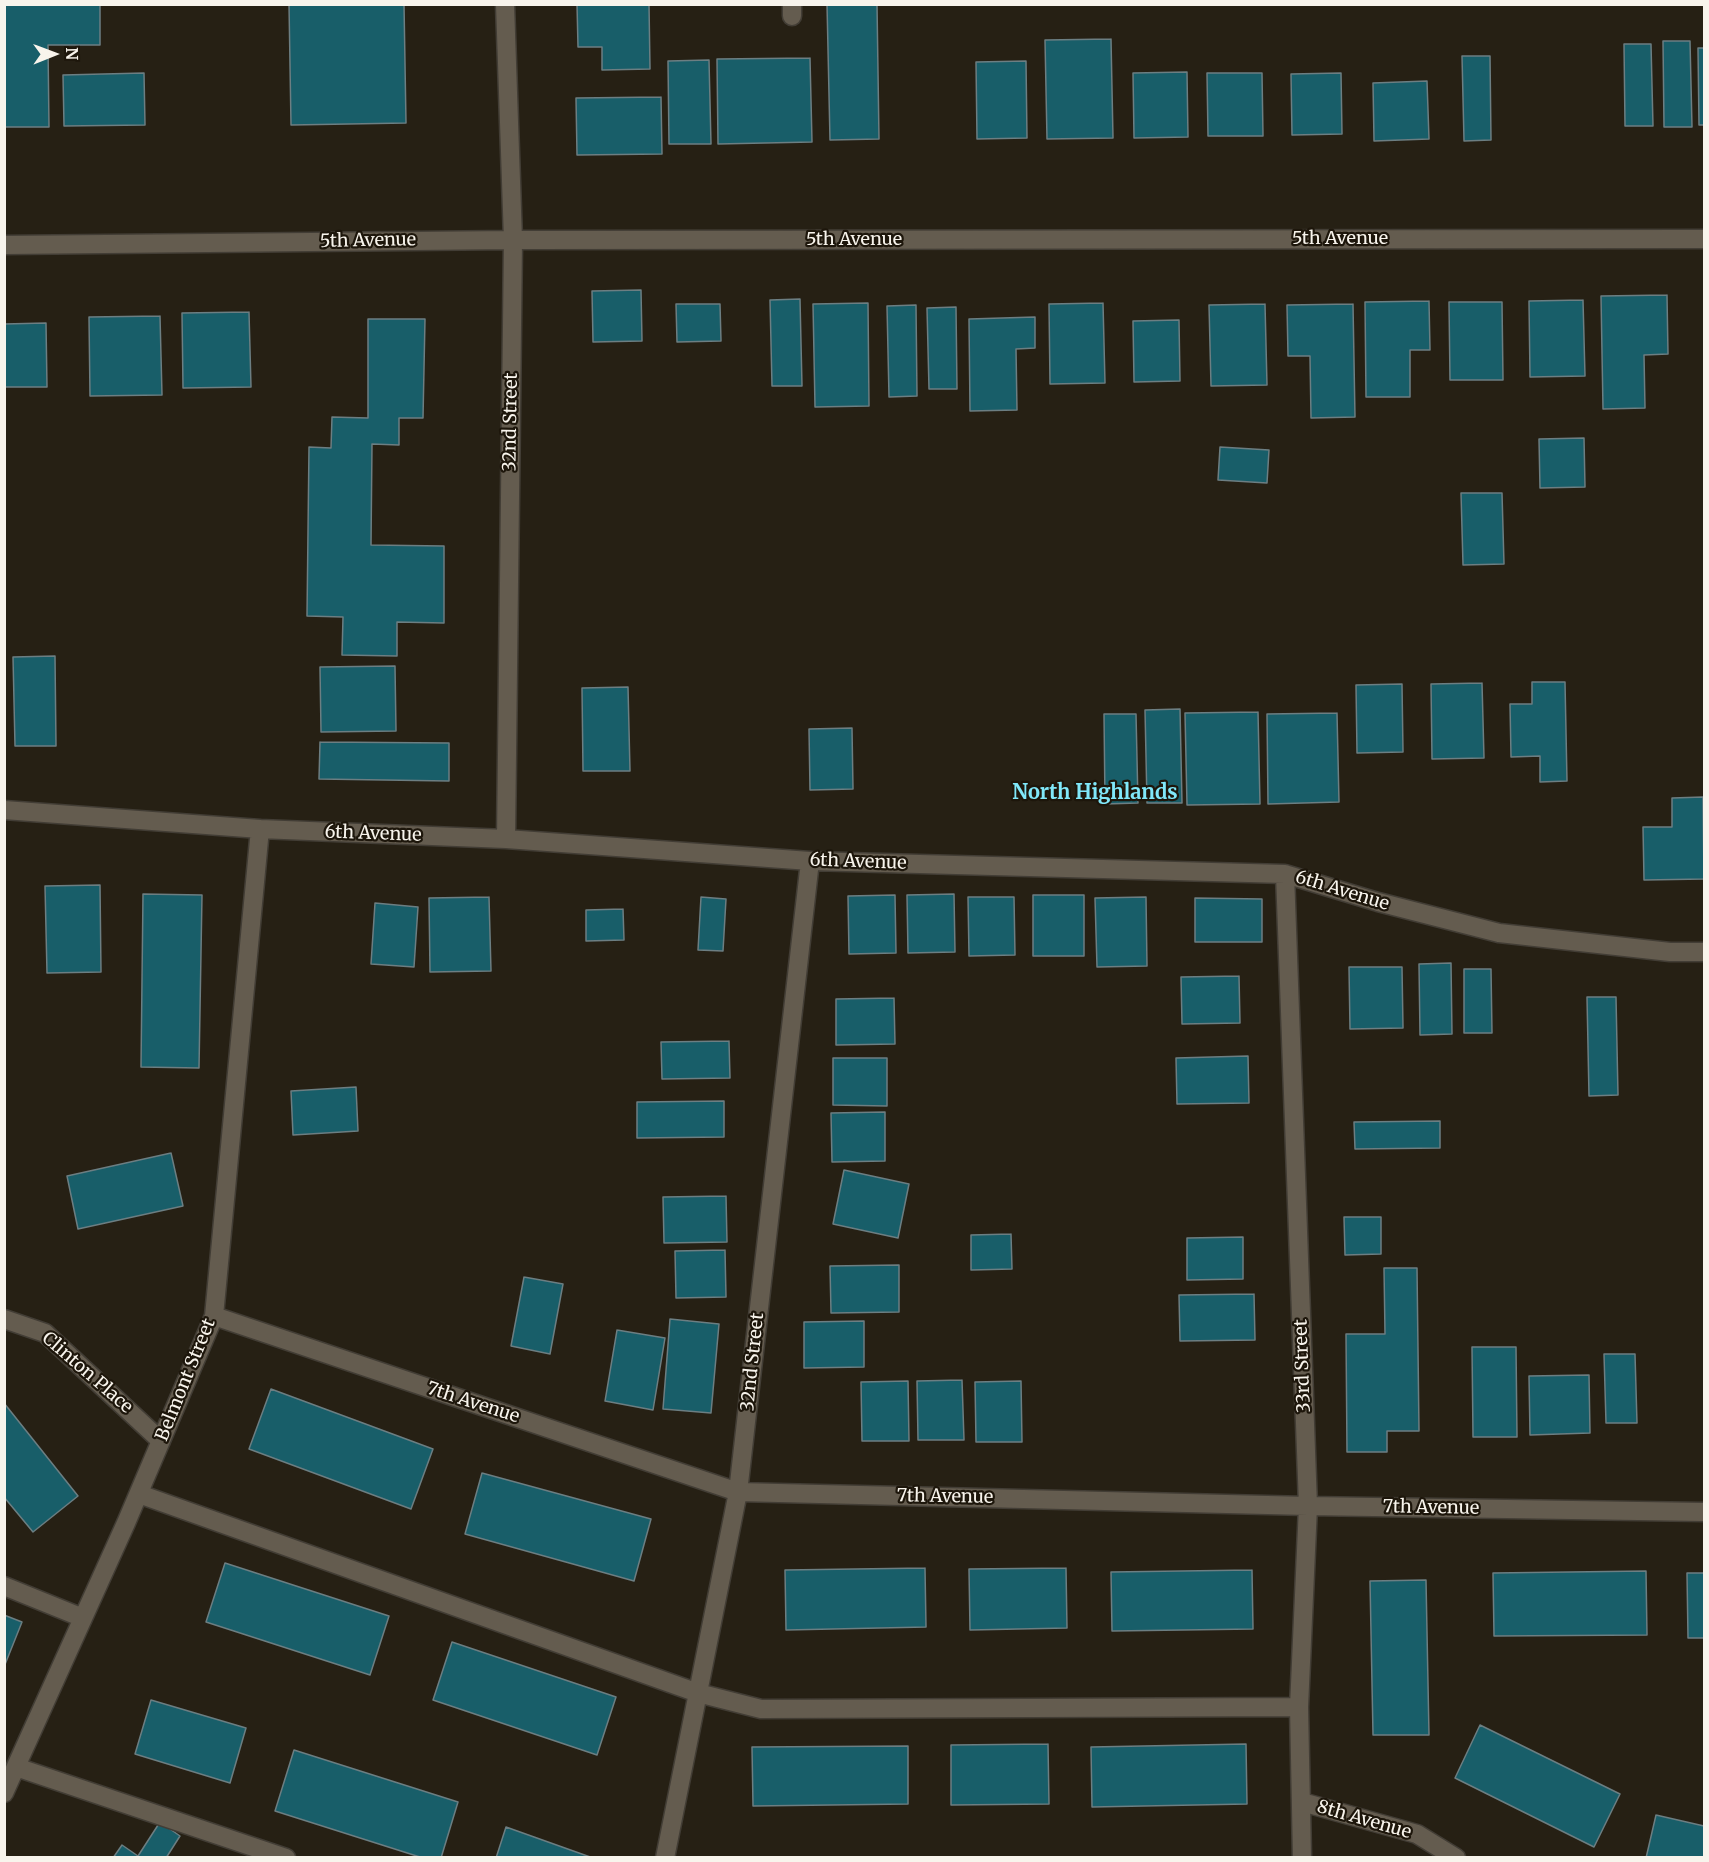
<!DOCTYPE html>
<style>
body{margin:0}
#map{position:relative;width:1709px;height:1862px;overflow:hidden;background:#262014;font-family:Merriweather,serif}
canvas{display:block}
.frame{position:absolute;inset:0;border:6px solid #f8f4ec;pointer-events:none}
.north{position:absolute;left:24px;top:24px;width:60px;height:60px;-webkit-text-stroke:4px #1d160b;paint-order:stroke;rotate:89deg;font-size:16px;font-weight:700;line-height:24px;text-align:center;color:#f8f4ec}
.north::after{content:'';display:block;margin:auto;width:21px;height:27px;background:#f8f4ec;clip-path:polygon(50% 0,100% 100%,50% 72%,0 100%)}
</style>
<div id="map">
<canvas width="1709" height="1862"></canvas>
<div class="frame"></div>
<div class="north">N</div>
</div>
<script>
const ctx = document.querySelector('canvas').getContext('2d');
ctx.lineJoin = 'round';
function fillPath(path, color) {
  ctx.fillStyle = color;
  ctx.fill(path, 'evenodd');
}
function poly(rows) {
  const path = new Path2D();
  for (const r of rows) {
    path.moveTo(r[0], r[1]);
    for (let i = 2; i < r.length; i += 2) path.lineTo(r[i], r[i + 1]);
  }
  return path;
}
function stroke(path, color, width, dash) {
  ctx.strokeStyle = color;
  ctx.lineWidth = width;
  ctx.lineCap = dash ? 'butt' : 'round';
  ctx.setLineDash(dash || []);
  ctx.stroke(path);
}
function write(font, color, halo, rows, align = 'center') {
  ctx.font = font + ' Merriweather,serif';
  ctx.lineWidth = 4.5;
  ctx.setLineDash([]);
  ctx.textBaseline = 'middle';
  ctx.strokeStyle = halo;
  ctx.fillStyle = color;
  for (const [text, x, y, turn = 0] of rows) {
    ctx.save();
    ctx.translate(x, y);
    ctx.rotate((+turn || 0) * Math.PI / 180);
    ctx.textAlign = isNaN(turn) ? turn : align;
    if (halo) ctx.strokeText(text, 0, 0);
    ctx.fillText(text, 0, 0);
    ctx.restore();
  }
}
const building = poly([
 [4,4,100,4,100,45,48,45,49,127,4,127,4,4],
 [289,4,404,4,406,123,291,125,289,4],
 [577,4,649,4,650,69,602,70,602,47,578,47,577,4],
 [827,4,877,4,879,139,830,140,827,4],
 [1111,39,1113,138,1047,139,1045,40,1111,39],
 [1663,41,1690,41,1692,127,1664,127,1663,41],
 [1624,44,1651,44,1653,126,1625,126,1624,44],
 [1698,48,1704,48,1704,125,1699,125,1698,48],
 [1462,56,1490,56,1491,140,1464,141,1462,56],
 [810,58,812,142,718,144,717,59,810,58],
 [709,60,711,144,669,144,668,61,709,60],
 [1026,61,1027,138,977,139,976,62,1026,61],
 [1187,72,1188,137,1134,138,1133,73,1187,72],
 [144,73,145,125,64,126,63,75,144,73],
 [1207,73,1262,73,1263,136,1208,136,1207,73],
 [1341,73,1342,134,1292,135,1291,74,1341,73],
 [1427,81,1429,139,1374,141,1373,83,1427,81],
 [661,97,662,154,577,155,576,98,661,97],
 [641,290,642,341,593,342,592,291,641,290],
 [1667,295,1668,354,1644,355,1645,408,1603,409,1601,296,1667,295],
 [800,299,802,386,772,386,770,300,800,299],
 [1583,300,1585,376,1530,377,1529,301,1583,300],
 [1429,301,1430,350,1410,350,1410,397,1366,397,1365,302,1429,301],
 [1449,302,1502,302,1503,380,1450,380,1449,302],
 [868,303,869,406,815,407,813,304,868,303],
 [1103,303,1105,383,1050,384,1049,304,1103,303],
 [676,304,720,304,721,341,677,342,676,304],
 [1265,304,1267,385,1211,386,1209,305,1265,304],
 [1353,304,1355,417,1311,418,1310,356,1288,356,1287,305,1353,304],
 [916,305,917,396,889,397,887,306,916,305],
 [956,307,957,389,929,389,927,308,956,307],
 [249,312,251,387,183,388,182,313,249,312],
 [160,316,162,395,90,396,89,317,160,316],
 [1035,317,1035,348,1016,349,1017,410,970,411,969,319,1035,317],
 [368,319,425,319,423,418,399,418,399,445,372,444,371,545,444,546,444,623,397,622,397,656,342,655,343,617,307,616,309,447,331,448,332,417,368,418,368,319],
 [1179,320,1180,381,1134,382,1133,321,1179,320],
 [46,323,47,387,4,387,4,324,46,323],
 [1584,438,1585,487,1540,488,1539,439,1584,438],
 [1220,447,1269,450,1267,483,1218,480,1220,447],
 [1461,493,1502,493,1504,564,1463,565,1461,493],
 [55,656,56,746,15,746,13,657,55,656],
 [395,666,396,731,321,732,320,667,395,666],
 [1532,682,1565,682,1567,781,1540,782,1540,756,1511,757,1510,704,1532,704,1532,682],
 [1482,683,1484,758,1432,759,1431,684,1482,683],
 [1402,684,1403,752,1357,753,1356,685,1402,684],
 [628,687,630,771,583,771,582,688,628,687],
 [1180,709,1182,803,1147,803,1145,710,1180,709],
 [1258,712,1260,804,1187,805,1185,713,1258,712],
 [1337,713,1339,802,1268,804,1267,714,1337,713],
 [1104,714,1136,714,1138,803,1105,804,1104,714],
 [852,728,853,789,810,790,809,729,852,728],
 [320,742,449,743,449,781,319,779,320,742],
 [1703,797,1704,879,1644,880,1643,827,1672,827,1672,798,1703,797],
 [100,885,101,972,47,973,45,886,100,885],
 [143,894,202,895,199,1068,141,1067,143,894],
 [954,894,955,952,908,953,907,895,954,894],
 [895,895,896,953,849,954,848,896,895,895],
 [1033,895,1084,895,1084,956,1033,956,1033,895],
 [489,897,491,971,430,972,429,898,489,897],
 [701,897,726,899,723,951,698,950,701,897],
 [968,897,1014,897,1015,955,969,956,968,897],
 [1146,897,1147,966,1097,967,1095,898,1146,897],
 [1195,898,1262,899,1262,942,1195,942,1195,898],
 [375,903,418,907,414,967,371,964,375,903],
 [623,909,624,940,586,941,586,910,623,909],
 [1451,963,1452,1034,1420,1035,1419,964,1451,963],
 [1349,967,1402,967,1403,1028,1350,1029,1349,967],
 [1464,969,1491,969,1492,1033,1464,1033,1464,969],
 [1239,976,1240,1023,1182,1024,1181,977,1239,976],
 [1587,997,1616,997,1618,1095,1589,1096,1587,997],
 [894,998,895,1044,836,1045,836,999,894,998],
 [729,1041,730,1078,662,1079,661,1042,729,1041],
 [1248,1056,1249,1103,1177,1104,1176,1058,1248,1056],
 [833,1058,887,1058,887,1106,833,1105,833,1058],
 [356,1087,358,1131,293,1135,291,1091,356,1087],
 [724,1101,724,1137,637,1138,637,1102,724,1101],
 [885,1112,885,1161,832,1162,831,1113,885,1112],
 [1440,1121,1440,1148,1355,1149,1354,1122,1440,1121],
 [171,1153,183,1206,78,1229,67,1176,171,1153],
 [844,1170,909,1184,898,1238,833,1224,844,1170],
 [726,1196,727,1242,664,1243,663,1197,726,1196],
 [1344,1217,1381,1217,1381,1254,1345,1255,1344,1217],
 [1011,1234,1012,1269,971,1270,971,1235,1011,1234],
 [1243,1237,1243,1279,1187,1280,1187,1238,1243,1237],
 [725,1250,726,1297,676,1298,675,1251,725,1250],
 [899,1265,899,1312,831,1313,830,1266,899,1265],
 [1384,1268,1417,1268,1419,1431,1387,1431,1387,1452,1347,1452,1346,1334,1385,1334,1384,1268],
 [524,1277,563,1284,550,1354,511,1346,524,1277],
 [1254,1294,1255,1340,1180,1341,1179,1295,1254,1294],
 [670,1319,719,1324,711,1413,663,1409,670,1319],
 [864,1321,864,1367,804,1368,804,1322,864,1321],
 [617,1330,665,1338,653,1410,605,1401,617,1330],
 [1472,1347,1516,1347,1517,1437,1473,1437,1472,1347],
 [1604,1354,1635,1354,1637,1423,1606,1423,1604,1354],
 [1589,1375,1590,1433,1530,1435,1529,1376,1589,1375],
 [962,1380,964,1440,918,1440,917,1381,962,1380],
 [908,1381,909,1441,862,1441,861,1382,908,1381],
 [1021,1381,1022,1442,976,1442,975,1382,1021,1381],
 [271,1389,433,1449,411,1509,249,1449,271,1389],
 [4,1403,78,1496,33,1532,4,1497,4,1403],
 [482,1473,651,1519,634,1581,465,1534,482,1473],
 [225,1563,389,1616,370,1675,206,1622,225,1563],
 [925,1568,926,1627,786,1630,785,1570,925,1568],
 [1066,1568,1067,1628,970,1630,969,1569,1066,1568],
 [1252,1570,1253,1629,1112,1631,1111,1572,1252,1570],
 [1646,1571,1647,1635,1494,1636,1493,1573,1646,1571],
 [1687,1573,1704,1573,1704,1638,1688,1638,1687,1573],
 [1426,1580,1429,1735,1373,1735,1370,1581,1426,1580],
 [4,1615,22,1622,4,1667,4,1615],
 [452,1642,616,1697,597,1755,433,1700,452,1642],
 [151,1700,246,1728,230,1783,135,1754,151,1700],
 [1480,1725,1620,1794,1594,1847,1455,1778,1480,1725],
 [1048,1744,1049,1804,951,1805,951,1745,1048,1744],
 [1246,1744,1247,1804,1092,1807,1091,1747,1246,1744],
 [908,1746,908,1804,753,1806,752,1747,908,1746],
 [294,1750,458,1802,441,1858,423,1858,275,1811,294,1750],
 [1656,1815,1704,1826,1704,1858,1646,1858,1656,1815],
 [160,1822,180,1836,166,1858,113,1858,122,1845,138,1856,160,1822],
 [506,1827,593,1858,496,1858,506,1827]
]);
fillPath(building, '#185e69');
stroke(building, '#6c7e82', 1.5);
const minor = poly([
 [505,4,513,240,506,839],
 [792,4,792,16],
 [4,245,513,240,1704,239],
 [4,810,260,829,506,839,810,861,1285,874,1378,902,1499,933,1670,952,1704,952],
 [1285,874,1308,1506,1299,1707,1302,1858],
 [214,1316,738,1492,1308,1506,1704,1512],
 [4,1319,45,1333,161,1441],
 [139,1494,698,1693,761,1709,1299,1707],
 [4,1586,83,1618],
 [16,1767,286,1858],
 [4,1793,126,1523,214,1316,260,829],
 [1302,1802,1417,1834,1456,1858],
 [665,1858,738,1492,810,861]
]);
stroke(minor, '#423d35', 21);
stroke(minor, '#645c4f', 18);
write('18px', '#f8f4ec', '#1d160b', [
 ["5th Avenue",1340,239],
 ["5th Avenue",854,240],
 ["5th Avenue",368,241,-1],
 ["32nd Street",511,422,-89],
 ["6th Avenue",373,834,2],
 ["6th Avenue",858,862,2],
 ["6th Avenue",1342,891,17],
 ["32nd Street",753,1362,-84],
 ["33rd Street",1303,1366,-92],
 ["Clinton Place",87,1373,41],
 ["Belmont Street",186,1380,-68],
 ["7th Avenue",473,1403,18],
 ["7th Avenue",945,1497,1],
 ["7th Avenue",1431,1508,1],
 ["8th Avenue",1364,1820,16]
]);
write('bold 20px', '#80e8fa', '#1d160b', [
 ["North Highlands",1095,793]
]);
</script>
